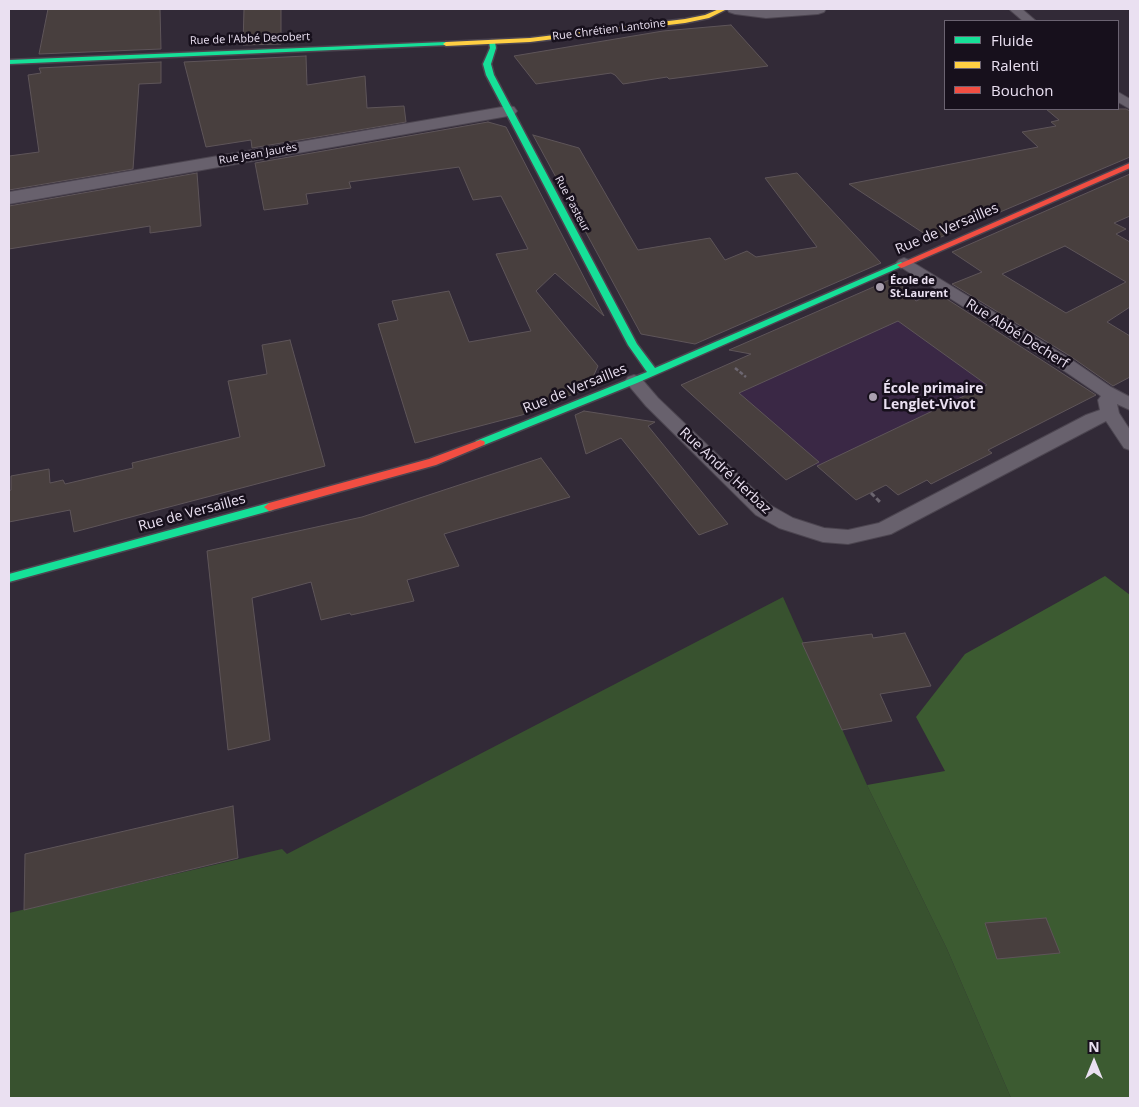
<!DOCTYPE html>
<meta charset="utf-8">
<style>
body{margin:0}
#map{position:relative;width:1139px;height:1107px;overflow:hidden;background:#322a37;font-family:"Open Sans",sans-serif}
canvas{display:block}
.frame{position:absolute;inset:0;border:10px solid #eae0f1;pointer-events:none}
.legend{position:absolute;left:944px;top:20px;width:175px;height:90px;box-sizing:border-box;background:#17101c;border:1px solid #6b6371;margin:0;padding:6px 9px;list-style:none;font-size:15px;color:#eae0f1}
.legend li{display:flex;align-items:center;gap:10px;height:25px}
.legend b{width:25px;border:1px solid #6b6371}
.north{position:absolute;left:1069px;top:1037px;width:50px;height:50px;-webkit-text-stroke:4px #17101c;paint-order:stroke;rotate:0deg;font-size:14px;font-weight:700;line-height:20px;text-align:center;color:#eae0f1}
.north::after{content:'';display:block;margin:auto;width:18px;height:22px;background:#eae0f1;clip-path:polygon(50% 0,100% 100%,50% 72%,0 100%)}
</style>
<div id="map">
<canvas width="1139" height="1107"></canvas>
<div class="frame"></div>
<ul class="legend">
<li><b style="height:6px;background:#16e098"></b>Fluide</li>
<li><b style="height:6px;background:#ffcf43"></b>Ralenti</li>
<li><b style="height:6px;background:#f24e42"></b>Bouchon</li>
</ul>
<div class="north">N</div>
</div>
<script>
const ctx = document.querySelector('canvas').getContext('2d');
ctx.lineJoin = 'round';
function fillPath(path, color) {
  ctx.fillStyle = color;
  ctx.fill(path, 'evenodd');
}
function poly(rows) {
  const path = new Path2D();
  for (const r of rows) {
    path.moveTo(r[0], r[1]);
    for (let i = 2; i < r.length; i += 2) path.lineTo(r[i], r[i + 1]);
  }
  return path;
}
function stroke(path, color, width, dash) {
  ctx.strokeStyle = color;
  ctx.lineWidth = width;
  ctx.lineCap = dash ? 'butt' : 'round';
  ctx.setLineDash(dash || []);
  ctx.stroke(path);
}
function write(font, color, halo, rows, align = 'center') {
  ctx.font = font + ' "Open Sans",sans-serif';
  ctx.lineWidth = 5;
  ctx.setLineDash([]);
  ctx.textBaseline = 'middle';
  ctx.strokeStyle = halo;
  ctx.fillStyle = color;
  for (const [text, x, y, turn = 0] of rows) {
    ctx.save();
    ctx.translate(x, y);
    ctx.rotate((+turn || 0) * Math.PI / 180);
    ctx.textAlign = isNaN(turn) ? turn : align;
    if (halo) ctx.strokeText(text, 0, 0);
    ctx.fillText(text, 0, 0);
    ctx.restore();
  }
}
fillPath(poly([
 [901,289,917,300,933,293,1033,359,988,450,992,453,931,484,927,480,898,495,858,461,883,486,856,500,815,464,786,480,681,385,722,367,742,384]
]), '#3a2845');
fillPath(poly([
 [783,597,867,785,947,949,1011,1098,9,1098,9,913,282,849,287,854]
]), '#38522f');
fillPath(poly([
 [1105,576,1130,595,1130,1098,1011,1098,947,949,867,785,945,771,916,717,965,654]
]), '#3c5b31');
const building = poly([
 [48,9,160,9,161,49,39,54,48,9],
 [244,9,281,9,281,44,243,45,244,9],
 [731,25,768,66,669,79,667,77,623,84,615,75,611,73,536,84,514,56,663,31,731,25],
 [306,56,307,85,365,76,367,108,404,106,406,122,252,148,251,140,206,147,184,62,306,56],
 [161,62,161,83,139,84,133,169,9,190,9,156,39,152,28,75,41,73,39,68,161,62],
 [1046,109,1126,109,1130,111,1130,157,934,240,849,184,1038,147,1022,132,1056,126,1051,122,1059,120,1046,109],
 [488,122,506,127,604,316,555,273,536,291,598,366,588,388,522,415,415,443,378,324,398,320,392,301,449,291,469,342,531,331,496,254,528,249,501,196,473,200,459,167,349,182,351,188,306,194,308,204,264,210,255,163,488,122],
 [533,135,579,148,638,250,710,238,725,260,747,251,756,257,817,247,765,178,797,173,881,263,695,344,641,334,533,135],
 [197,173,201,226,150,233,150,226,9,249,9,206,197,173],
 [1130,174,1130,216,1114,223,1126,229,1116,234,1130,242,1130,307,1107,322,1130,336,1130,377,1113,386,1070,356,952,284,982,272,952,252,1130,174],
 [1065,246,1126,282,1066,313,1002,274,1065,246],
 [894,278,916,301,936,292,1096,395,988,450,992,453,931,484,927,480,898,495,886,485,856,500,817,466,987,385,898,321,739,393,819,462,786,480,681,385,751,354,729,350,894,278],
 [290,340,325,466,74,532,70,510,9,522,9,491,11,490,11,476,49,469,50,483,63,480,65,484,133,468,132,463,240,437,228,381,267,374,262,345,290,340],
 [584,411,655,422,648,426,728,524,699,535,621,438,586,454,575,415,584,411],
 [541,458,570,497,444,534,459,566,407,580,414,601,351,615,350,613,321,620,311,582,252,598,270,740,228,750,207,551,362,517,541,458],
 [905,633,931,686,880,694,892,721,842,730,802,643,872,634,873,638,905,633],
 [233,806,238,858,24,910,25,854,233,806],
 [1046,918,1060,953,997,959,985,923,1046,918]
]);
fillPath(building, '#483f3e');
stroke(building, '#5e5559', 1);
const lane = poly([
 [1009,9,1022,9,1036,21,1023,21,1009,9],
 [1118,92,1130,99,1130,109,1118,102,1118,92],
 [904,258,909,260,1069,358,1111,387,1130,397,1130,410,1117,404,1119,413,1130,430,1130,450,1124,448,1106,421,891,534,848,544,823,542,779,528,756,515,646,406,625,381,628,377,634,375,640,377,658,398,770,505,793,518,824,528,848,530,879,523,1086,415,1100,410,1098,400,1101,396,1057,366,899,266,896,263,899,260,904,258]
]);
const street = poly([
 [727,9,826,9,824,12,818,14,766,18,735,14,729,12,727,9],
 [508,106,514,107,517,111,514,115,9,204,9,192,508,106]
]);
const fast = poly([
 [492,40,495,42,496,48,491,64,494,75,637,344,655,368,898,263,901,262,905,265,637,383,484,445,476,445,475,443,476,441,647,372,628,345,486,75,483,64,490,48,489,42,492,40],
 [446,42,448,43,448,45,9,64,9,60,446,42],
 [269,503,273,504,274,507,273,510,9,582,9,574,269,503]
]);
const slow = poly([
 [719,9,727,9,709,18,685,23,530,42,446,46,443,44,446,42,530,38,685,19,705,15,719,9]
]);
const jam = poly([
 [1130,163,1130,168,904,267,901,268,897,265,1130,163],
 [480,440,484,441,485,443,484,445,436,465,269,511,264,507,269,503,429,459,480,440]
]);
stroke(lane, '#4c4550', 2);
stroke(street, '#4c4550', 2);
stroke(fast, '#4c4550', 3);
stroke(slow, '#4c4550', 3);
stroke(jam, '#4c4550', 3);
stroke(poly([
 [735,368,746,377]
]), '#6c6670', 2.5, [4, 2]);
stroke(poly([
 [871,493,880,502]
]), '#6c6670', 3, [5, 2.5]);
fillPath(lane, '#68616d');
fillPath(street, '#68616d');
fillPath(fast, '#16e098');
fillPath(slow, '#ffcf43');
fillPath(jam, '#f24e42');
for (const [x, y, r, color] of [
 [880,287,5,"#aaa0b0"],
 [873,397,5,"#aaa0b0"]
]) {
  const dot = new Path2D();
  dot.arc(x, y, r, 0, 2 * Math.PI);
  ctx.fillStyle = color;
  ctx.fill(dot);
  stroke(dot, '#17101c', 2);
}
write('11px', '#eae0f1', '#17101c', [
 ["Rue Chrétien Lantoine",609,30,-7],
 ["Rue de l'Abbé Decobert",250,39,-2],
 ["Rue Jean Jaurès",258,154,-10],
 ["Rue Pasteur",572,204,62]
]);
write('bold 11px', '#eae0f1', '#17101c', [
 ["École de",890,281],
 ["St-Laurent",890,294]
], 'left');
write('14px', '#eae0f1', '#17101c', [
 ["Rue de Versailles",947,229,-23],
 ["Rue Abbé Decherf",1017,334,32],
 ["Rue de Versailles",575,389,-22],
 ["Rue André Herbaz",725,471,43],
 ["Rue de Versailles",192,513,-15]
]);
write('bold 14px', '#eae0f1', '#17101c', [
 ["École primaire",883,389],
 ["Lenglet-Vivot",883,405]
], 'left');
</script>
